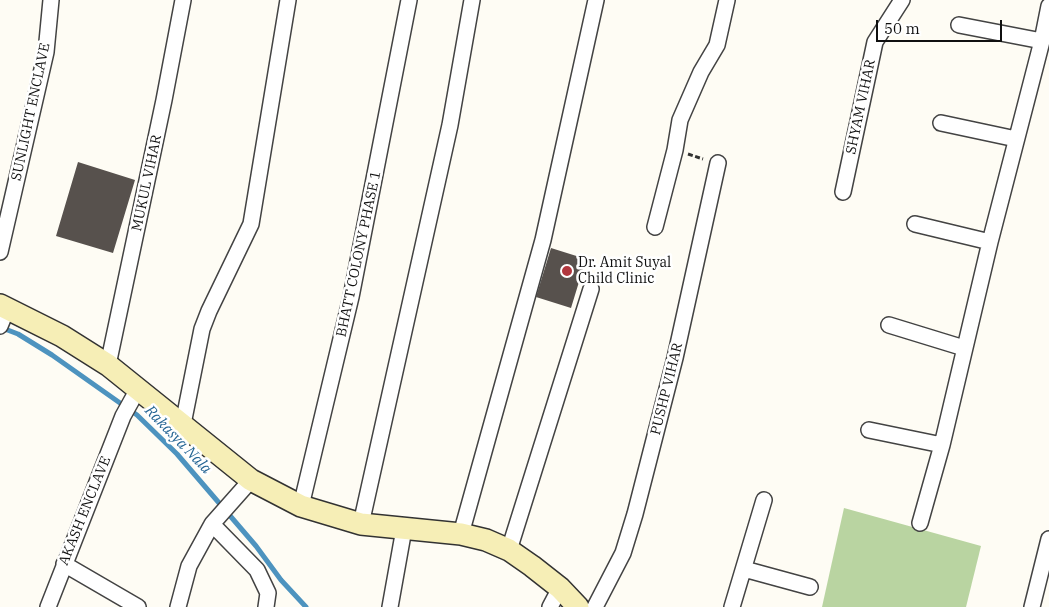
<!DOCTYPE html>
<style>
body{margin:0}
#map{position:relative;width:1049px;height:607px;overflow:hidden;background:#fefcf4;font-family:"IBM Plex Serif",serif}
canvas{display:block}
.scale{position:absolute;left:876px;top:20px;width:126px;height:22px;box-sizing:border-box;border:2px solid #101010;border-top:0;padding-left:6px;font-size:15px;line-height:18px;white-space:nowrap;color:#101010;-webkit-text-stroke:4px #fff;paint-order:stroke}
</style>
<div id="map">
<canvas width="1049" height="607"></canvas>
<div class="scale">50 m</div>
</div>
<script>
const ctx = document.querySelector('canvas').getContext('2d');
ctx.lineJoin = 'round';
function fillPath(path, color) {
  ctx.fillStyle = color;
  ctx.fill(path, 'evenodd');
}
function poly(rows) {
  const path = new Path2D();
  for (const r of rows) {
    path.moveTo(r[0], r[1]);
    for (let i = 2; i < r.length; i += 2) path.lineTo(r[i], r[i + 1]);
  }
  return path;
}
function stroke(path, color, width, dash) {
  ctx.strokeStyle = color;
  ctx.lineWidth = width;
  ctx.lineCap = dash ? 'butt' : 'round';
  ctx.setLineDash(dash || []);
  ctx.stroke(path);
}
function write(font, color, halo, rows, align = 'center') {
  ctx.font = font + ' "IBM Plex Serif",serif';
  ctx.lineWidth = 5;
  ctx.setLineDash([]);
  ctx.textBaseline = 'middle';
  ctx.strokeStyle = halo;
  ctx.fillStyle = color;
  for (const [text, x, y, turn = 0] of rows) {
    ctx.save();
    ctx.translate(x, y);
    ctx.rotate((+turn || 0) * Math.PI / 180);
    ctx.textAlign = isNaN(turn) ? turn : align;
    if (halo) ctx.strokeText(text, 0, 0);
    ctx.fillText(text, 0, 0);
    ctx.restore();
  }
}
fillPath(poly([
 [844,508,981,546,966,607,822,607]
]), '#b9d4a1');
stroke(poly([
 [0,327,18,334,52,355,137,415,177,454,256,546,281,580,306,607]
]), '#4d93bf', 5);
fillPath(poly([
 [78,162,135,180,113,253,56,236],
 [551,248,586,259,571,308,536,297]
]), '#57514d');
const street = poly([
 [959,25,1042,41],
 [941,123,1016,139],
 [843,192,875,42,902,0],
 [915,224,990,242],
 [655,227,675,150,680,120,701,72,717,45,727,0],
 [0,252,46,52,51,0],
 [889,325,964,348],
 [0,326,7,309],
 [108,365,164,100,183,0],
 [183,424,202,329,209,311,251,224,288,0],
 [869,430,942,445],
 [251,480,212,524,257,570,268,593,266,607],
 [301,506,351,297,409,0],
 [920,523,942,445,990,242,1042,41,1049,6],
 [361,524,450,125,472,0],
 [461,534,543,240,596,0],
 [509,550,591,289],
 [64,564,138,607],
 [744,569,810,587],
 [48,607,123,416,138,389],
 [178,607,189,566,212,524],
 [390,607,404,529],
 [550,607,560,588],
 [595,607,623,553,635,514,675,358,718,163],
 [732,607,764,500],
 [1032,607,1049,539]
]);
const secondary = poly([
 [0,305,62,336,108,365,251,480,301,506,361,524,461,534,486,540,509,550,532,566,560,588,578,607]
]);
stroke(street, '#434343', 18);
stroke(secondary, '#323232', 24);
stroke(poly([
 [688,154,703,159]
]), '#323232', 3, [5, 2.5]);
stroke(street, '#fff', 15);
stroke(secondary, '#f6eeb6', 21);
for (const [x, y, r, color] of [
 [567,271,6,"#b1373e"]
]) {
  const dot = new Path2D();
  dot.arc(x, y, r, 0, 2 * Math.PI);
  ctx.fillStyle = color;
  ctx.fill(dot);
  stroke(dot, '#fff', 2);
}
write('14px', '#101010', '#fff', [
 ["SHYAM VIHAR",861,107,-78],
 ["SUNLIGHT ENCLAVE",31,112,-78],
 ["MUKUL VIHAR",147,183,-78],
 ["BHATT COLONY PHASE 1",359,254,-78],
 ["PUSHP VIHAR",667,389,-76],
 ["AKASH ENCLAVE",85,511,-68]
]);
write('14px', '#101010', '#fff', [
 ["Dr. Amit Suyal",578,263],
 ["Child Clinic",578,279]
], 'left');
write('italic 15px', '#266694', '#fff', [
 ["Rakasya Nala",178,440,46]
]);
</script>
